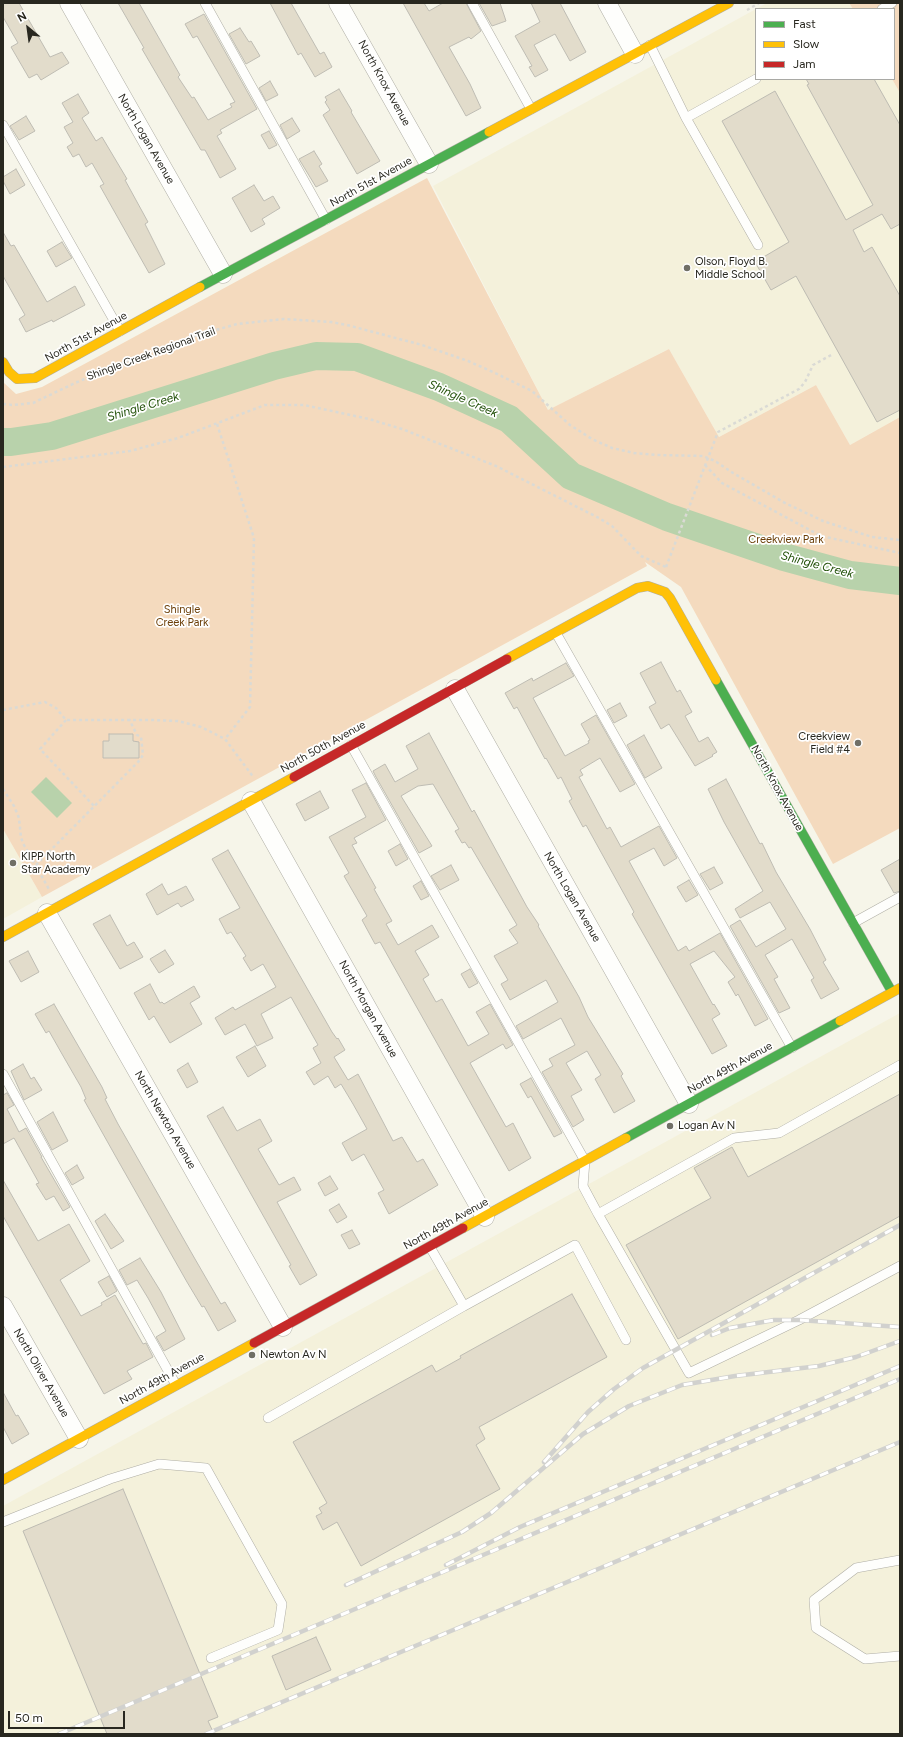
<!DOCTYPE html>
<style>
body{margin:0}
#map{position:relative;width:903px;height:1737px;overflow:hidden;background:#f6f5e9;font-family:Figtree,sans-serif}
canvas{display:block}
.frame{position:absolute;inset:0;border:4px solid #28271f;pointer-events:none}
.legend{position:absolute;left:755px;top:8px;width:140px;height:72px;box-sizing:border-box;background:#fff;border:1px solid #a9a9a5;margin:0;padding:5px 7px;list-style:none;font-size:12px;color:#28271f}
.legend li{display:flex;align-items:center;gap:8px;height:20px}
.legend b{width:20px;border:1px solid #a9a9a5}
.north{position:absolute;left:8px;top:8px;width:40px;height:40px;-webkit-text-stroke:3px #fff;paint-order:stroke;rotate:331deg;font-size:11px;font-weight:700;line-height:16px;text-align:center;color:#28271f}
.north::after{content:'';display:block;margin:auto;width:14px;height:18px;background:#28271f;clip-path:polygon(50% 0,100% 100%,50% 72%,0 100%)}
.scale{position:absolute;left:8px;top:1711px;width:117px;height:18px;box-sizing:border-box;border:2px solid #28271f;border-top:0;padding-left:5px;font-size:12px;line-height:14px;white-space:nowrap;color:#28271f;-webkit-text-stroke:3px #fff;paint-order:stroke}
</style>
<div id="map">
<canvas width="903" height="1737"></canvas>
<div class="frame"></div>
<ul class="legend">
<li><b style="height:5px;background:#4caf50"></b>Fast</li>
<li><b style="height:5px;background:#ffc107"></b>Slow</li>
<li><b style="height:5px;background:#c62828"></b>Jam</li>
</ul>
<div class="north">N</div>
<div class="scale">50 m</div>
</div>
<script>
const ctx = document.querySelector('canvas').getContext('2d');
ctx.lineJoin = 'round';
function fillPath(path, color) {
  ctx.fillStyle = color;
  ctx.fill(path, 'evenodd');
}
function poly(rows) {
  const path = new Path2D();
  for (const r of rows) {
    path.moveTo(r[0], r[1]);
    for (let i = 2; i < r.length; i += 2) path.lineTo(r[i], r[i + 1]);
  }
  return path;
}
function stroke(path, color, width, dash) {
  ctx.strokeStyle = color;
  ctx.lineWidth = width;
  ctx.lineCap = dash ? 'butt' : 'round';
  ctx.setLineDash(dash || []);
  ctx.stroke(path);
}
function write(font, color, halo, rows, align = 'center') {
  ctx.font = font + ' Figtree,sans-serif';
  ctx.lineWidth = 3.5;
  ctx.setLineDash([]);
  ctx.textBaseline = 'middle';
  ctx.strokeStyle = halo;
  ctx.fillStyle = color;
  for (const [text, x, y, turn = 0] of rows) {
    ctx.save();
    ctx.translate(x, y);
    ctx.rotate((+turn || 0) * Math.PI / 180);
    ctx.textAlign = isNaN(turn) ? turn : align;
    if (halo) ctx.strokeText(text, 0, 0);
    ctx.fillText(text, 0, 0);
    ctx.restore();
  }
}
fillPath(poly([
 [767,3,849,3,853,9,756,9],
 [756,9,756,79,892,79,900,93,900,417,850,445,816,385,719,437,669,349,548,410,433,186],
 [3,829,42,897,3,919],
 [900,1013,900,1734,3,1734,3,1506]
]), '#f4f1db');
fillPath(poly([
 [849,3,900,3,900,93,892,79,894,79,894,9,853,9],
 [427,178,548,410,669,349,719,437,816,385,850,445,900,417,900,828,833,864,681,587,645,562,647,566,42,897,3,829,3,382,16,394,42,387]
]), '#f4dabe');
fillPath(poly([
 [46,777,72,803,57,818,31,792]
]), '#b8d2ab');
stroke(poly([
 [3,442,11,442,52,436,274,366,316,356,357,357,439,387,509,419,571,476,667,517,784,557,850,575,900,581]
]), '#b8d2ab', 28);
const building = poly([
 [3,3,19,3,50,57,62,52,69,63,41,80,37,74,29,78,11,47,18,43,3,17,3,3],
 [118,3,139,3,180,75,178,77,192,98,194,97,208,120,232,107,230,104,235,102,197,36,193,38,185,24,204,14,257,109,220,130,222,133,217,136,236,169,220,178,205,150,201,150,142,49,144,48,118,3],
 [270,3,291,3,320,54,324,52,332,67,315,77,301,53,298,55,270,3],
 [403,3,424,3,429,11,443,3,466,3,481,31,471,39,469,37,449,47,470,84,481,108,466,116,403,3],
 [479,3,500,3,506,21,492,26,479,3],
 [531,3,560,3,586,52,570,61,555,34,534,45,548,70,535,77,529,67,532,66,515,36,540,22,531,3],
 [240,28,249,42,251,41,260,56,246,64,229,34,240,28],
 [806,79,874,79,900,125,900,224,891,229,882,214,853,230,864,252,872,247,900,296,900,410,877,422,796,276,771,290,755,262,789,242,722,121,775,91,846,220,873,205,807,85,809,84,806,79],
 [270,81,278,95,266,101,259,88,270,81],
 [339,89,352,111,351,112,380,161,357,174,323,115,330,110,325,102,327,100,325,97,339,89],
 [78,94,89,113,82,118,96,141,102,137,127,179,125,180,148,222,145,224,165,264,149,273,100,186,104,184,92,163,86,167,79,154,73,157,67,147,73,143,64,127,73,122,62,103,78,94],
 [26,116,35,131,19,140,10,126,26,116],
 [292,118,300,131,287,139,280,125,292,118],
 [269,131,277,145,269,149,261,135,269,131],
 [314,151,322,164,319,166,328,181,316,187,299,159,314,151],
 [16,169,25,185,10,194,3,181,3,177,16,169],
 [254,185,264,201,273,196,280,208,262,219,265,224,251,232,232,198,254,185],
 [3,232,11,246,14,245,47,302,75,286,85,305,53,322,52,320,26,332,19,319,25,315,3,276,3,232],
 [62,242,72,258,56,267,47,251,62,242],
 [661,662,677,692,680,690,692,712,685,716,699,742,708,737,717,752,712,755,713,756,695,766,669,724,661,729,649,707,656,703,640,673,661,662],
 [566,663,574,676,533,698,565,756,589,743,588,741,590,740,581,724,596,715,635,784,620,792,600,758,580,770,583,775,579,777,607,829,610,827,621,847,659,826,677,858,664,866,654,848,629,861,678,951,686,946,689,951,720,933,768,1019,755,1026,738,994,736,996,728,982,735,977,714,951,690,964,713,1005,714,1004,720,1014,712,1019,727,1046,712,1054,632,914,634,912,586,825,583,827,569,801,572,799,561,777,558,779,546,758,545,759,517,707,514,709,505,693,532,678,533,681,566,663],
 [620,703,627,716,614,723,607,710,620,703],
 [429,733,472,812,474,810,527,907,539,925,538,926,579,997,588,1017,623,1074,621,1076,635,1101,614,1113,595,1079,601,1075,587,1051,566,1063,582,1090,571,1096,584,1120,573,1127,542,1072,553,1066,549,1059,575,1045,561,1018,523,1039,516,1026,558,1002,546,980,510,1000,501,984,508,980,494,956,518,943,509,930,517,925,471,847,469,848,465,842,462,843,455,831,459,829,433,784,418,786,401,796,432,846,419,853,376,777,373,771,385,764,395,782,418,769,406,746,429,733],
 [109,734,133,734,133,741,139,742,139,758,103,758,103,741,109,741,109,734],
 [644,735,662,768,645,778,627,745,644,735],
 [726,779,760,844,762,843,776,872,810,929,826,960,823,962,839,989,821,999,811,980,814,978,792,939,765,955,778,977,774,979,790,1008,779,1013,730,926,740,920,756,947,786,929,770,902,740,918,735,909,763,891,724,822,708,789,726,779],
 [366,783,386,820,354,838,357,843,352,845,376,888,374,889,392,921,386,924,398,945,432,925,439,937,415,951,429,975,423,979,436,1002,442,999,468,1046,489,1034,476,1012,490,1004,513,1045,506,1049,503,1044,470,1063,506,1127,513,1123,531,1158,509,1171,380,942,375,944,362,920,367,916,344,876,349,873,329,837,366,817,352,790,366,783],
 [320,791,329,808,305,821,296,804,320,791],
 [400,844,408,859,396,866,388,851,400,844],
 [228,850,332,1032,337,1039,338,1038,345,1050,334,1057,348,1080,358,1074,393,1141,402,1137,417,1162,423,1159,438,1185,389,1214,378,1193,384,1190,364,1154,352,1161,342,1143,367,1129,353,1104,341,1084,335,1088,328,1076,314,1085,306,1072,321,1063,313,1048,318,1045,291,997,261,1014,273,1038,257,1046,245,1024,225,1035,215,1018,233,1007,235,1010,276,987,263,964,251,971,243,958,246,956,231,932,227,934,219,919,240,908,212,859,228,850],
 [900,859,900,891,894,893,881,870,900,859],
 [451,865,459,880,440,890,431,876,451,865],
 [714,867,723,883,710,890,700,874,714,867],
 [689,880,698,895,686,902,677,887,689,880],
 [421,881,429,896,421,900,413,886,421,881],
 [162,884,168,895,186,886,194,900,181,907,178,903,157,915,146,894,162,884],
 [110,915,127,946,134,942,143,957,120,969,93,924,110,915],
 [165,950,174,964,159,973,150,959,165,950],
 [28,951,39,972,21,982,9,961,28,951],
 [470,969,478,983,469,988,461,974,470,969],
 [150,984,160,1003,162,1002,164,1004,194,986,200,997,190,1003,202,1024,170,1043,154,1016,149,1020,134,993,150,984],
 [54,1004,102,1087,107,1098,105,1099,118,1124,195,1259,221,1304,225,1302,236,1321,218,1331,204,1306,202,1307,187,1282,116,1157,84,1100,86,1099,81,1087,62,1054,49,1031,46,1033,35,1014,54,1004],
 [255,1046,266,1066,248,1077,236,1057,255,1046],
 [188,1063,198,1082,187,1088,177,1070,188,1063],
 [23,1064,31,1079,34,1077,42,1090,24,1100,11,1071,23,1064],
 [531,1078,562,1133,554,1137,531,1096,528,1098,520,1084,531,1078],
 [7,1093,14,1105,7,1109,19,1132,26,1128,42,1157,41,1157,70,1207,63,1211,54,1196,46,1200,36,1184,39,1183,14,1138,3,1144,3,1095,7,1093],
 [900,1094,900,1216,678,1339,626,1245,711,1198,694,1168,732,1147,748,1177,900,1094],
 [223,1107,237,1131,260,1119,272,1141,258,1149,279,1185,294,1177,301,1190,277,1202,317,1275,300,1285,289,1266,291,1265,207,1116,223,1107],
 [53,1112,68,1141,52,1150,37,1122,53,1112],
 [77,1165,84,1178,72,1185,65,1173,77,1165],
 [330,1176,338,1189,325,1196,318,1183,330,1176],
 [3,1180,38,1241,69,1224,90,1261,60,1280,81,1316,102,1305,101,1303,115,1295,143,1344,146,1343,153,1357,127,1371,132,1379,104,1394,3,1216,3,1180],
 [339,1204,347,1217,337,1223,329,1210,339,1204],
 [105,1214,124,1241,111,1249,95,1221,105,1214],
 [352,1230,360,1244,349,1249,341,1235,352,1230],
 [140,1258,161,1292,185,1339,164,1351,156,1337,166,1331,148,1298,137,1280,127,1285,119,1270,140,1258],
 [109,1276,117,1291,107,1297,98,1282,109,1276],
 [572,1294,607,1357,479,1427,485,1439,476,1445,500,1489,361,1566,337,1522,323,1530,316,1516,322,1513,319,1508,327,1503,293,1442,432,1365,436,1372,461,1358,460,1356,572,1294],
 [3,1392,16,1416,18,1415,29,1434,12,1444,3,1427,3,1392],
 [123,1489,218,1717,208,1721,214,1734,107,1734,23,1531,123,1489],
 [316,1637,331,1670,286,1690,272,1656,316,1637]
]);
fillPath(building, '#e2dccb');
stroke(building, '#bebcb3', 1);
const lane = poly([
 [205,3,326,220],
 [472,3,531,109],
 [882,9,892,3],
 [650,45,686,118,756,79],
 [686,118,758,245],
 [3,125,120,331],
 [556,633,792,1048],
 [351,745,585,1161,583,1186,598,1214,734,1138,779,1133,900,1065],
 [853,923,900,897],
 [3,1074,176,1385],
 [598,1214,689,1373,799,1320,900,1266],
 [464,1306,575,1245,626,1340],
 [268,1418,464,1306,430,1247],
 [3,1522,110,1479,159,1464,206,1468,282,1604,278,1630,211,1658],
 [900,1560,856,1568,814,1600,816,1628,865,1659,900,1656]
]);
const street = poly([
 [69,3,223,274],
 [338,3,429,164],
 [607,3,635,54],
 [455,689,689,1104],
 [251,801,485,1217],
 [47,913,283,1327],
 [3,1306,79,1439]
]);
const fast = poly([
 [200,287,489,132],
 [716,680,892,992],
 [626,1138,840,1021]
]);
const slow = poly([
 [489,132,729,3],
 [3,362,9,372,17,379,35,378,200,287],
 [507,659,637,588,648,586,665,592,670,598,716,680],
 [3,937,294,777],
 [840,1021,900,988],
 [463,1228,626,1138],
 [3,1480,254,1343]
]);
const jam = poly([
 [294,777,507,659],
 [254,1343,463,1228]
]);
stroke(lane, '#afaea5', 10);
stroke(street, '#afaea5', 19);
stroke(fast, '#afaea5', 10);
stroke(slow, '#afaea5', 10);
stroke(jam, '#afaea5', 10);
stroke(poly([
 [747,10,759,3],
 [3,404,13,405,33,403,75,383,132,359,198,335,237,324,284,319,331,322,347,325,422,345,468,361,493,372,532,391,570,425,592,439,612,448,634,453,656,455,703,456,715,461,733,473,785,503,823,521,872,537,900,540],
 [217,424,254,538,250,707,225,739],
 [705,465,722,483,821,536,900,553],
 [3,467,130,451,178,438,265,405,304,405,369,419,402,429,496,466,599,518,612,526,641,556,666,567],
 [666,567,718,432,799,389,805,382,813,365,833,354],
 [3,710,45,702,56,708,66,720,152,720,178,721,201,727,225,739,254,778],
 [66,720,40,749,94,806],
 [3,789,14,806,19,818,21,838,24,845,50,891],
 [36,865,139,761,143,755,141,737,137,735,129,719]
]), '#dadad5', 2.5, [3, 3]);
stroke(lane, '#fefefc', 9);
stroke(street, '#fefefc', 18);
stroke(fast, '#4caf50', 9);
stroke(slow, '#ffc107', 9);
stroke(jam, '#c62828', 9);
const rail = poly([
 [712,1335,730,1328,774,1320,799,1320,900,1327],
 [544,1462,588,1412,614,1389,643,1368,900,1225],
 [446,1565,520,1527,900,1366],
 [346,1585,462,1532,491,1513,583,1434,629,1406,682,1385,735,1376,819,1366,856,1357,900,1341],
 [59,1734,900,1379],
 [206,1734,900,1442]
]);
stroke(rail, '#d1d1ce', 4.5);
stroke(rail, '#fff', 3, [9]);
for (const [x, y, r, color] of [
 [687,268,4,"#706f66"],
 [858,743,4,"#706f66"],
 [13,863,4,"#706f66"],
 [670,1126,4,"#706f66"],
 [252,1355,4,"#706f66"]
]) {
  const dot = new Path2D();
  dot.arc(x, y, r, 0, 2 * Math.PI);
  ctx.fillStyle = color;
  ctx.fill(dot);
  stroke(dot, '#fff', 1.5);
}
write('11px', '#28271f', '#fff', [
 ["North Knox Avenue",384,83,61],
 ["North Logan Avenue",146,139,60],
 ["North 51st Avenue",371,182,-29],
 ["North 51st Avenue",86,337,-29],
 ["Shingle Creek Regional Trail",151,354,-20],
 ["North 50th Avenue",323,747,-29],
 ["North Knox Avenue",777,788,61],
 ["North Logan Avenue",572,897,60],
 ["North Morgan Avenue",368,1009,61],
 ["North 49th Avenue",730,1068,-29],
 ["North Newton Avenue",165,1120,60],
 ["North 49th Avenue",446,1224,-29],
 ["North Oliver Avenue",41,1373,60],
 ["North 49th Avenue",162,1379,-29]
]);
write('11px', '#28271f', '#fff', [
 ["Olson, Floyd B.",695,262],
 ["Middle School",695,275],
 ["Creekview",850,737,"right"],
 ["Field #4",850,750,"right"],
 ["KIPP North",21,857],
 ["Star Academy",21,870],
 ["Logan Av N",678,1126],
 ["Newton Av N",260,1355]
], 'left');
write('11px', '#6b3e07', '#fff', [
 ["Creekview Park",786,540],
 ["Shingle",182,610],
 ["Creek Park",182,623]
]);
write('italic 12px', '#225109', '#fff', [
 ["Shingle Creek",463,399,24],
 ["Shingle Creek",143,407,-17],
 ["Shingle Creek",817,565,15]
]);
</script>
